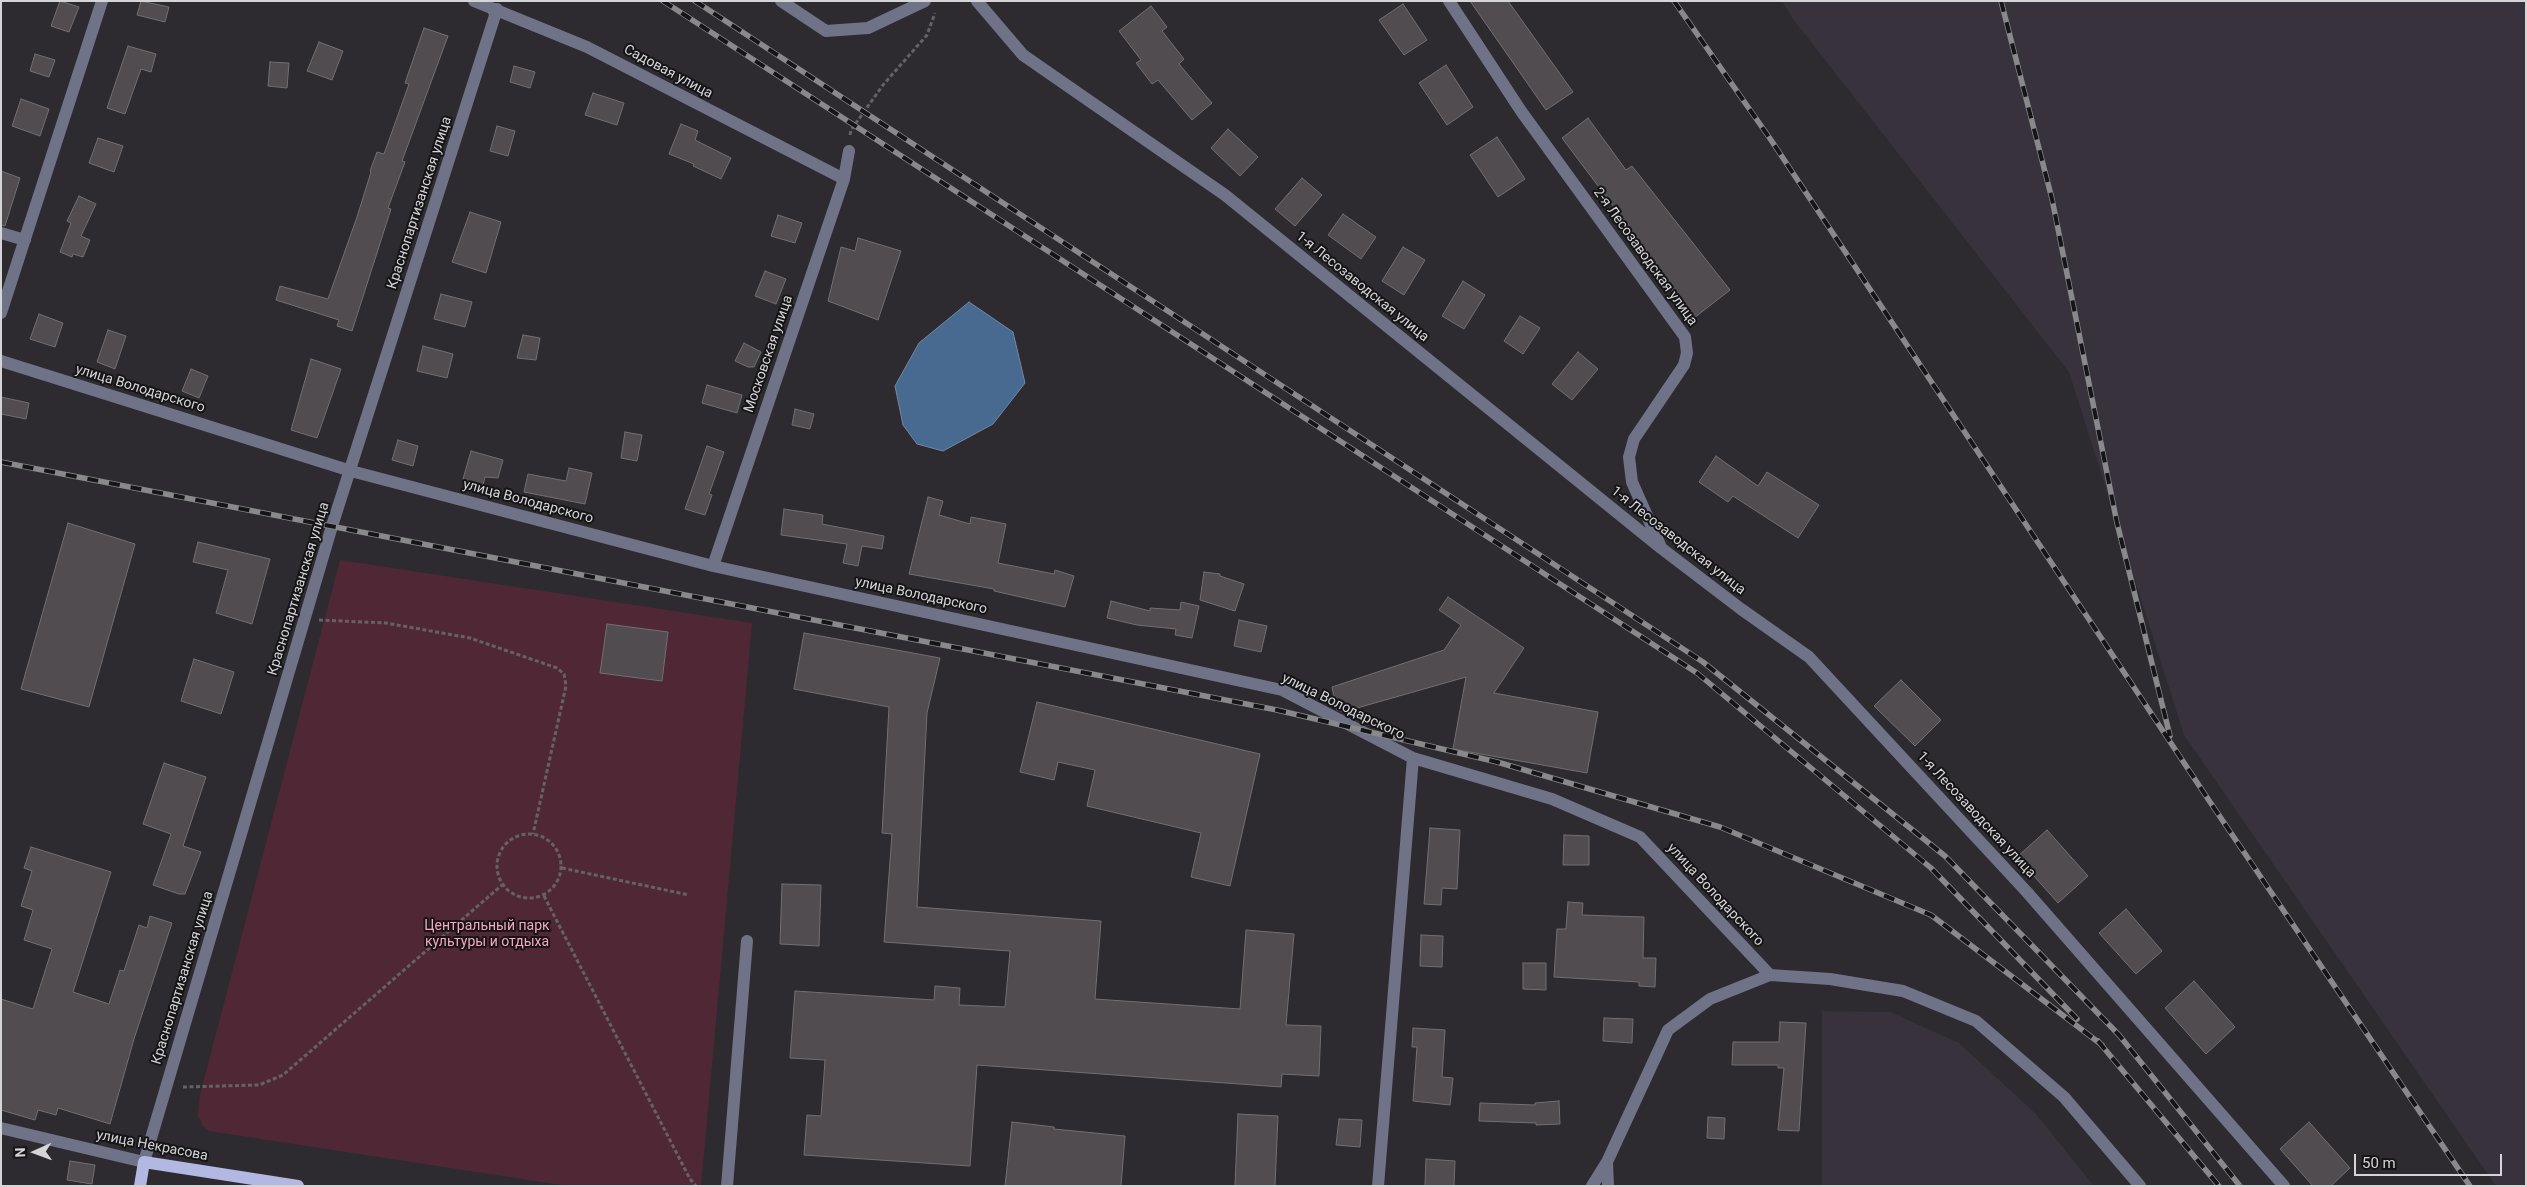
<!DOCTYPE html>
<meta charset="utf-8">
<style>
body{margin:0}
#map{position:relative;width:2527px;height:1187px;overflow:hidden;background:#2d2b2f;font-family:Roboto,sans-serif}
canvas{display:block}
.frame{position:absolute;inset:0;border:2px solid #d5d4d7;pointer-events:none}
.north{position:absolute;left:10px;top:1127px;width:50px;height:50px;-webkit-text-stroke:4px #151416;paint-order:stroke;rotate:268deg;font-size:14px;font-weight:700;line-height:20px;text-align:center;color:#d5d4d7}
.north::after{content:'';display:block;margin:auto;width:18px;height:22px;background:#d5d4d7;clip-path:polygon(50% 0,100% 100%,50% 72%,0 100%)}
.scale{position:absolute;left:2354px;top:1154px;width:148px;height:22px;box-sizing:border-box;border:2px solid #d5d4d7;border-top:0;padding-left:6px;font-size:15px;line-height:18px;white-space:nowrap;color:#d5d4d7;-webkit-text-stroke:4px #151416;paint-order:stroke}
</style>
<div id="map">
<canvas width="2527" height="1187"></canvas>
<div class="frame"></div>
<div class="north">N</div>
<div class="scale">50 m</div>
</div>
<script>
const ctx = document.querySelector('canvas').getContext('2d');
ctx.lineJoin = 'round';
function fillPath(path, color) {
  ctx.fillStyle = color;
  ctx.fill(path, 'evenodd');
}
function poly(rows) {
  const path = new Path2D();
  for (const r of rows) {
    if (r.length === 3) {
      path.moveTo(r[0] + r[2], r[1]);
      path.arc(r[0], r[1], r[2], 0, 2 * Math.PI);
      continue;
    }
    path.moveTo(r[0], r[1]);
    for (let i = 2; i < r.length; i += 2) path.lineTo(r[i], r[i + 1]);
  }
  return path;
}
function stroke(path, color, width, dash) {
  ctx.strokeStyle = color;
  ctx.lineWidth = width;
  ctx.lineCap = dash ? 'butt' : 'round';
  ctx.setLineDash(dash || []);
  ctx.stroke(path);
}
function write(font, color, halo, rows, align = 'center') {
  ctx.font = font + ' Roboto,sans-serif';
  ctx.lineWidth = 4;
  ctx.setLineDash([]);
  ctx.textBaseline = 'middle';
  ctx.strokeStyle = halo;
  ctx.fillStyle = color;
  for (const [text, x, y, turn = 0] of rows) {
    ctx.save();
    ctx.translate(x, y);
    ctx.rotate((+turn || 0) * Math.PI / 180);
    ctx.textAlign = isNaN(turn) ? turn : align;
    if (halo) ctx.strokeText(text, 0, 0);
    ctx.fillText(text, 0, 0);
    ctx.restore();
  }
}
fillPath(poly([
 [1782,1,2526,1,2526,1186,2496,1186,2184,735,2069,372,1793,19],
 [1822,1011,1890,1012,1959,1043,2036,1114,2094,1186,1822,1186]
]), '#37323c');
fillPath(poly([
 [340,560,752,623,701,1186,568,1186,209,1131,203,1126,198,1115,200,1095]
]), '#502835');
const water = poly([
 [969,302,1013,332,1025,383,993,424,943,451,917,444,903,425,895,386,919,343,969,302]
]);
fillPath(water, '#486990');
stroke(water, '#7289a5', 1);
const building = poly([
 [60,1,79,7,69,32,51,26,60,1],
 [141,1,169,7,165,22,137,15,141,1],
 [1470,1,1508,1,1573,92,1546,110,1470,1],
 [1403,4,1427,40,1404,55,1379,20,1403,4],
 [1151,6,1167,27,1162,31,1184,59,1179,64,1212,103,1192,120,1158,80,1152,84,1136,63,1141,60,1119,31,1151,6],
 [424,28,448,36,402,161,405,162,388,208,391,209,352,331,337,326,339,320,276,300,280,286,328,299,357,217,371,172,370,171,377,152,384,154,409,84,405,83,424,28],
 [319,42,343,51,332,80,307,71,319,42],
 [128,46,156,54,151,72,141,69,125,114,107,108,128,46],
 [35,54,55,60,49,77,30,71,35,54],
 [270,62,289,63,287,88,268,86,270,62],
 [1446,65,1473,107,1447,125,1419,83,1446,65],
 [514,66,535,72,530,88,510,82,514,66],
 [593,93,624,103,617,125,585,115,593,93],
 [21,99,49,109,40,136,12,126,21,99],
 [1588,118,1626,170,1632,166,1730,290,1694,318,1644,254,1647,251,1562,138,1588,118],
 [681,124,698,131,695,140,731,158,721,179,693,166,694,164,669,154,681,124],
 [497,126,515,131,508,156,490,151,497,126],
 [1228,129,1258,157,1240,176,1211,148,1228,129],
 [1497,137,1525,179,1498,197,1470,155,1497,137],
 [98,138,123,146,114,172,89,163,98,138],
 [1,171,20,178,5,226,1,225,1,171],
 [1302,178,1322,195,1295,226,1275,209,1302,178],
 [79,196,96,204,81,236,90,240,83,257,73,254,72,257,60,252,71,223,67,221,79,196],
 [470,212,501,222,486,273,452,262,470,212],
 [1343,214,1376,237,1361,259,1328,235,1343,214],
 [778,215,802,223,795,243,771,236,778,215],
 [858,238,901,251,878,320,828,301,841,247,855,251,858,238],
 [1403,247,1425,260,1404,295,1382,281,1403,247],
 [765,271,786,279,776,304,755,296,765,271],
 [1463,281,1485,295,1464,329,1442,316,1463,281],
 [441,294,472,302,465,327,434,319,441,294],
 [39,314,63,323,55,347,30,339,39,314],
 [1520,316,1540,328,1523,354,1504,341,1520,316],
 [108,330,126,336,115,369,97,362,108,330],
 [523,335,540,338,536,360,517,358,523,335],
 [744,343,761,352,754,367,748,367,735,361,744,343],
 [423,346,453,354,447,378,417,371,423,346],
 [1578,352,1598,369,1572,400,1552,384,1578,352],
 [311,359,341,369,317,438,291,430,311,359],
 [191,369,208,376,199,398,182,391,191,369],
 [707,385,742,395,737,413,702,403,707,385],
 [1,397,29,403,26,419,1,414,1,397],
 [795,409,814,414,810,429,792,425,795,409],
 [625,432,642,435,637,461,621,458,625,432],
 [398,440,418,446,413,466,392,460,398,440],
 [707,446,724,452,709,494,712,495,705,515,685,509,707,446],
 [471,451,503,460,498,478,485,477,483,485,463,479,471,451],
 [1716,456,1758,486,1767,472,1819,505,1798,538,1733,496,1728,502,1699,482,1716,456],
 [569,468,592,473,585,504,524,492,528,474,566,481,569,468],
 [928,497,943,501,939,515,970,524,971,517,1006,524,998,563,1054,574,1055,570,1074,576,1065,607,994,591,994,589,909,574,928,497],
 [784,509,823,515,822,524,884,536,882,549,862,546,858,566,843,563,847,544,781,535,784,509],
 [68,523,135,544,89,707,21,689,68,523],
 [198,542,270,559,252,624,216,613,228,570,193,562,198,542],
 [1204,572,1220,574,1220,576,1244,584,1235,611,1200,600,1204,572],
 [1448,597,1524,648,1494,693,1598,712,1587,773,1453,749,1466,677,1343,712,1337,710,1332,687,1444,650,1461,625,1439,610,1448,597],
 [1111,601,1150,611,1150,608,1180,610,1181,602,1199,606,1192,638,1175,635,1176,629,1137,625,1107,618,1111,601],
 [1239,620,1267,626,1261,652,1234,646,1239,620],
 [607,624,668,632,662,681,600,673,607,624],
 [804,633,940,658,927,713,917,907,1101,921,1095,999,1240,1009,1246,930,1294,934,1286,1025,1321,1026,1319,1076,1282,1074,1281,1087,977,1065,970,1166,804,1155,807,1115,821,1116,825,1060,790,1058,795,991,934,1000,935,986,960,988,959,1005,1005,1007,1010,951,884,942,892,834,882,833,889,707,794,689,804,633],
 [194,659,234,672,221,714,181,701,194,659],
 [1901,680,1941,720,1915,746,1874,706,1901,680],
 [1037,702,1260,754,1230,886,1191,877,1201,833,1087,806,1095,770,1058,762,1054,780,1020,772,1037,702],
 [164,763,206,777,183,846,201,852,185,894,179,894,153,885,171,834,143,824,164,763],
 [1430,828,1460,830,1457,889,1442,888,1441,905,1424,904,1430,828],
 [2047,830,2088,876,2058,903,2017,857,2047,830],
 [1564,835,1589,836,1589,865,1563,865,1564,835],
 [31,847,111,872,73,992,109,1004,120,970,124,971,139,925,147,928,150,916,172,923,134,1039,110,1124,58,1108,56,1115,38,1110,35,1120,1,1110,1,999,33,1009,52,949,24,940,33,910,21,906,32,871,24,868,31,847],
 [782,884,821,885,819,946,780,944,782,884],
 [1568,902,1583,903,1582,915,1644,917,1643,958,1656,958,1655,987,1639,986,1639,982,1554,977,1557,929,1566,929,1568,902],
 [2126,909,2162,951,2136,974,2099,933,2126,909],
 [1421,935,1443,936,1442,967,1420,966,1421,935],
 [1523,963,1546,963,1546,990,1523,989,1523,963],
 [2194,981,2235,1027,2206,1054,2165,1008,2194,981],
 [1604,1018,1633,1019,1632,1043,1603,1041,1604,1018],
 [1780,1022,1806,1023,1799,1131,1778,1130,1784,1068,1778,1068,1778,1065,1732,1065,1733,1042,1779,1042,1780,1022],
 [1413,1028,1445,1030,1442,1077,1453,1078,1450,1105,1413,1101,1417,1047,1412,1047,1413,1028],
 [1559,1101,1560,1124,1536,1125,1536,1123,1479,1121,1480,1103,1535,1105,1535,1103,1559,1101],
 [1238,1114,1278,1116,1275,1186,1235,1186,1238,1114],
 [1708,1117,1725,1118,1724,1139,1707,1138,1708,1117],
 [1339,1119,1362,1120,1360,1147,1336,1145,1339,1119],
 [1012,1122,1054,1127,1054,1129,1125,1136,1121,1186,1005,1186,1012,1122],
 [2309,1122,2350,1168,2331,1186,2313,1186,2280,1149,2309,1122],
 [1426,1159,1455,1161,1454,1186,1425,1186,1426,1159],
 [70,1161,95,1165,92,1184,67,1180,70,1161]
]);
fillPath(building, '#514c50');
stroke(building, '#736e72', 1);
stroke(poly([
 [850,135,851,130,883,85,927,35,935,13],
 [319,620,386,623,470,638,557,668,564,674,566,686,533,834],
 [529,866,32],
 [562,868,689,895],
 [544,896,690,1179,696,1186],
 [183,1087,259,1085,283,1075,502,885]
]), '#646266', 3, [4, 2.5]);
stroke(poly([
 [474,1,587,47,844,179],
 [781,1,826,31,868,28,925,1],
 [977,1,1023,55,1225,195,1661,548,1741,609,1809,657,2026,891,2284,1186],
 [1449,1,1521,111,1685,337,1687,353,1684,365,1634,439,1629,457,1632,482,1660,545],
 [1,233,25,240],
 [1,313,102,1],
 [1,361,351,471,713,566,1282,690,1413,758,1552,799,1640,837,1770,975],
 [713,566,844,179,849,151],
 [1,1128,144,1162,332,526,497,9,493,10],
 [1607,1162,1608,1186],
 [727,1186,747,941],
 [1378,1186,1413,758],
 [1592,1186,1607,1162,1668,1030,1710,999,1770,975,1830,979,1903,991,1976,1021,2064,1097,2140,1186]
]), '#707287', 12);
stroke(poly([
 [140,1186,144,1162,298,1186]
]), '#b3b8e3', 12);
const rail = poly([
 [663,1,1697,673,1931,868,2077,1019],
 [695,1,1703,662,1945,856,2119,1035,2240,1186],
 [1674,1,1771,140,2210,802,2470,1186],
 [2001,1,2052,199,2117,523,2170,736],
 [1,462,1277,710,1497,762,1720,827,1931,915,2102,1045],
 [2098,1041,2219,1186]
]);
stroke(rail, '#89888b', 5.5);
stroke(rail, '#151416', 4, [11]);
write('14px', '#d5d4d7', '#151416', [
 ["Садовая улица",668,72,28],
 ["Краснопартизанская улица",420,203,-72],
 ["2-я Лесозаводская улица",1645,257,54],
 ["1-я Лесозаводская улица",1362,287,39],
 ["Московская улица",769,354,-71],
 ["улица Володарского",140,389,17],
 ["улица Володарского",528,502,15],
 ["1-я Лесозаводская улица",1678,541,38],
 ["Краснопартизанская улица",299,589,-73],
 ["улица Володарского",921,596,12],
 ["улица Володарского",1343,707,26],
 ["1-я Лесозаводская улица",1976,815,47],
 ["улица Володарского",1715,895,47],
 ["Краснопартизанская улица",183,978,-73],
 ["улица Некрасова",152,1146,11]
]);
write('14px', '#faa7be', '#151416', [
 ["Центральный парк",487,926],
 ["культуры и отдыха",487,942]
]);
</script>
